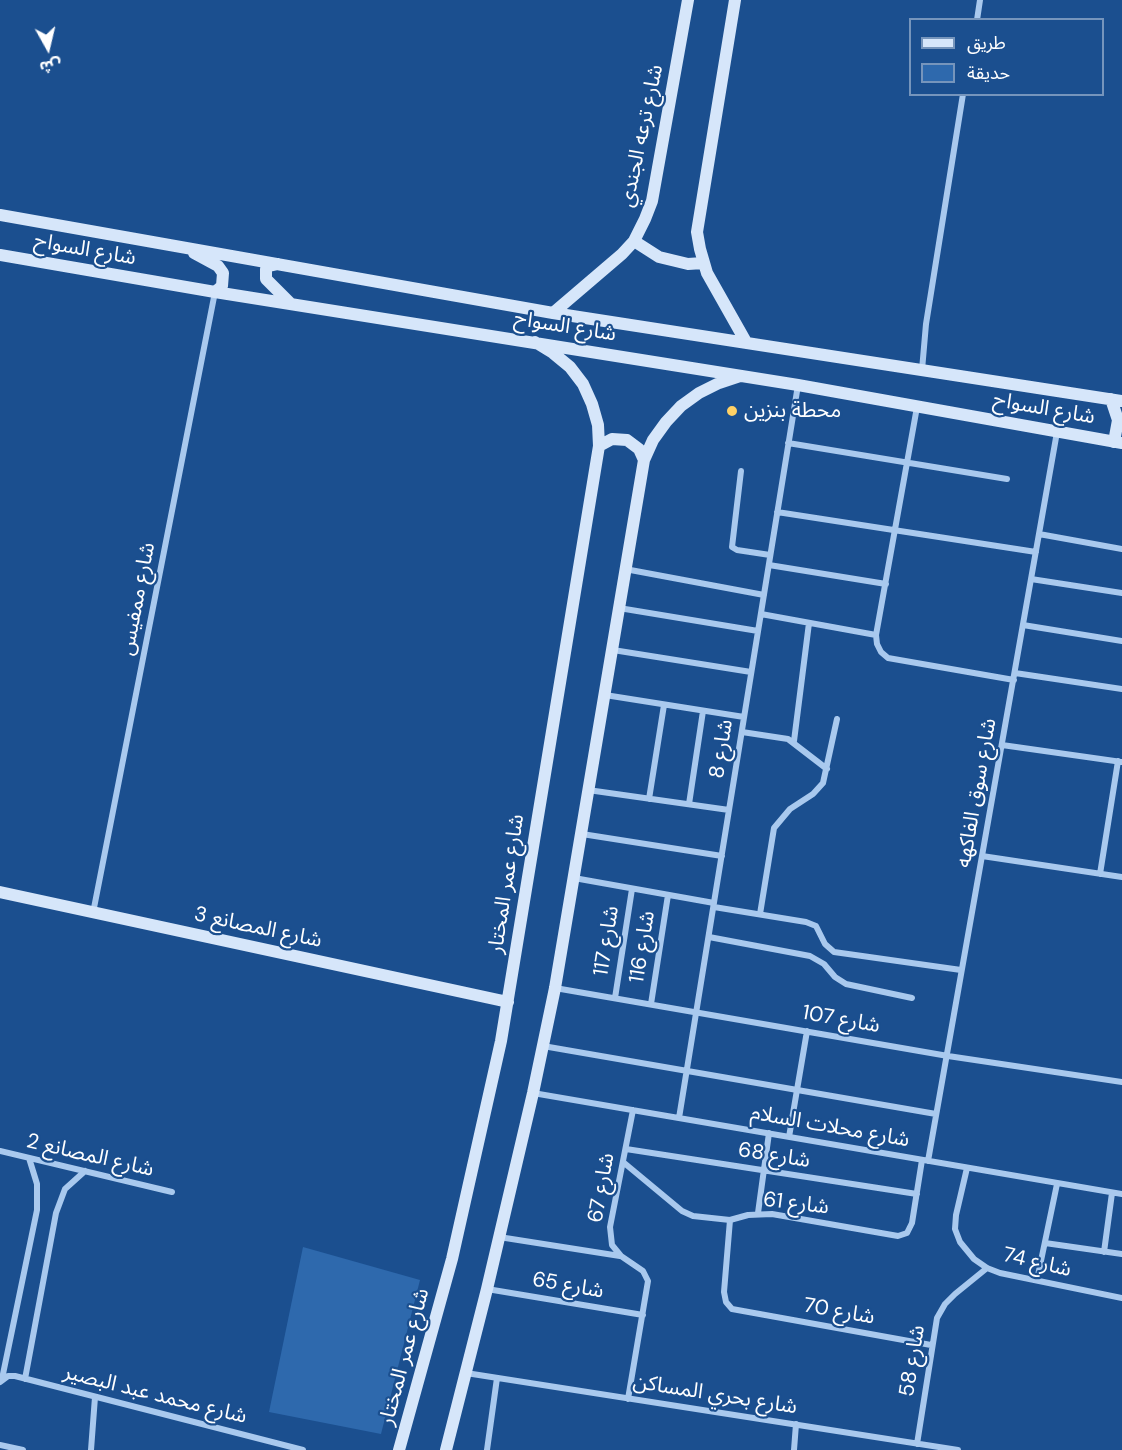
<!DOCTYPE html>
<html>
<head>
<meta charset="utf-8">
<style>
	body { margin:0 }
	#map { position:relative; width:1122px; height:1450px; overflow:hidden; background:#1b4f8f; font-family:"DM Sans","Noto Sans Arabic",sans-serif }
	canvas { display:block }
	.legend { position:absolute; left:909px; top:18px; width:195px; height:78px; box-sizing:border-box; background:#1b4f8f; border:2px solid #7695bc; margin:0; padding:8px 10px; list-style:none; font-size:18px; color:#fff }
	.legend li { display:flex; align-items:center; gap:12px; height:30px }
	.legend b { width:30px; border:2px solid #7695bc }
	.north { position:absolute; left:18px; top:18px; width:60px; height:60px; -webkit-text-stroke:4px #1b4f8f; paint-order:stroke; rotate:172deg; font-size:16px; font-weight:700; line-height:24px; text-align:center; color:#fff }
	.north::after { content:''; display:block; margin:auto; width:21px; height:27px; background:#fff; clip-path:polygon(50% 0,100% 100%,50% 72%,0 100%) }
</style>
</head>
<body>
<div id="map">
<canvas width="1122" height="1450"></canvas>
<ul class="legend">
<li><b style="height:8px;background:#d6e6fa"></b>طريق</li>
<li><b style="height:16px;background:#2e69ad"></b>حديقة</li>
</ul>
<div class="north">ش</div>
</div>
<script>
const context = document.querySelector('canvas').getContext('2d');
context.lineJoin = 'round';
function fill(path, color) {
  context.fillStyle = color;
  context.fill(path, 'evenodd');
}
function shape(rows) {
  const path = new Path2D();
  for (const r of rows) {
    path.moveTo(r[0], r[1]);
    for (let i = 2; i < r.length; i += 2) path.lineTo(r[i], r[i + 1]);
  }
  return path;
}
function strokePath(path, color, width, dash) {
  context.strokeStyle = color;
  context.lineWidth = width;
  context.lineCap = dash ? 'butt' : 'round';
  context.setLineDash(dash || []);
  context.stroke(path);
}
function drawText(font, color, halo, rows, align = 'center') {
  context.font = font + ' "DM Sans","Noto Sans Arabic",sans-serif';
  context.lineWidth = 4.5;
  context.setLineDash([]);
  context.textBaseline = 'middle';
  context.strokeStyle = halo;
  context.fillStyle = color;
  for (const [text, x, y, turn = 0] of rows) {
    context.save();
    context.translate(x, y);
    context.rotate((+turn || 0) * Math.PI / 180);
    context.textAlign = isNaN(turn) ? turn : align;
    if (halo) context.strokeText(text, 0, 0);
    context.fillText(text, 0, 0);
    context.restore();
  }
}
const green = shape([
	[303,1247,420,1280,381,1434,269,1412]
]);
const street = shape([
	[977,20,980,0],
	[922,370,926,324,963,94],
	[917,407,876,635,877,644,881,652,888,658,1014,680],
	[788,443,1007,479],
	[741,471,732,547,737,550,770,555],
	[777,512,1036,552],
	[1039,534,1122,549],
	[769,565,886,584],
	[625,569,764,595],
	[1031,579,1122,593],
	[619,608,758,631],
	[761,614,876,635],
	[1023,625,1122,641],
	[613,650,751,672],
	[1015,673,1122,689],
	[605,695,744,717],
	[742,732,788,739,827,769],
	[794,741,809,623],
	[1002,745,1122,762],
	[588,790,729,810],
	[649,799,664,705],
	[689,804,703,711],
	[582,834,722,856],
	[982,856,1122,877],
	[1100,874,1118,761],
	[574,878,714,903],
	[714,907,806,922,816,926,825,944,834,952,961,970],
	[93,913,215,292],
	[760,914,774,828,790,809,813,794,823,783,837,719],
	[709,937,810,956,824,964,835,977,846,984,912,998],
	[555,988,948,1056,1122,1082],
	[615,998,632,889],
	[651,1004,668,895],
	[543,1046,936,1114],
	[533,1093,1122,1194],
	[679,1118,798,385],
	[789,1137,807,1031],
	[626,1149,917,1194],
	[0,1151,172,1192],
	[928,1161,1057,432],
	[623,1162,682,1211,693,1216,730,1220,748,1215,772,1214,898,1236,907,1233,912,1223,922,1160],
	[967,1168,956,1215,955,1229,960,1242,974,1259,987,1268,1000,1273,1122,1298],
	[758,1213,769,1133],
	[730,1220,724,1292,726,1302,732,1309,931,1345],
	[499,1237,620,1256],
	[1045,1243,1122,1254],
	[1104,1252,1112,1193],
	[1037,1280,1057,1184],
	[487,1289,643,1315],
	[466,1373,958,1450],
	[2,1379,37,1210,37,1184,29,1158],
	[25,1379,56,1213,65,1189,85,1171],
	[0,1382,8,1376,15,1376,303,1450],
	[628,1399,648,1281,643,1271,621,1256,612,1245,610,1227,633,1110],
	[917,1444,937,1318,945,1304,955,1294,987,1268],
	[0,1445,23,1450],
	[91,1450,95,1397],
	[487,1450,497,1378],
	[794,1450,796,1424]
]);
const secondary = shape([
	[735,0,697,232,700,249,707,273,746,342],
	[0,215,553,313,1122,401],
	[634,241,659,257,688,264,703,263],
	[194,253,218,266,223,273,222,286,215,292],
	[0,255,215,292,798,385,1122,443],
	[278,264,269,266,266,269,266,279,291,304],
	[553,313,622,254,634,241,645,219,652,201,688,0],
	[1111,399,1118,420,1114,442],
	[599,446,612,439,627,440,639,449,644,460],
	[0,892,508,1002],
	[399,1450,452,1259,501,1041,599,446,598,425,592,404,583,384,570,367,553,353,535,342],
	[446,1450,487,1289,533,1093,555,988,644,460,653,440,666,422,681,406,699,393,719,383,740,376]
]);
const markers = [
	[732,411,6,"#ffd166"]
];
const streetNames = [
	["شارع ترعه الجندي",642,136,-78],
	["شارع السواح",85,250,10],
	["شارع السواح",565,327,9],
	["شارع السواح",1044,409,10],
	["شارع ممفيس",138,599,-79],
	["شارع 8",722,749,-81],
	["شارع سوق الفاكهه",977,793,-80],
	["شارع عمر المختار",507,884,-81],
	["شارع المصانع 3",258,928,12],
	["شارع 117",607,941,-81],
	["شارع 116",643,947,-81],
	["شارع 107",841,1020,10],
	["شارع محلات السلام",830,1127,10],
	["شارع المصانع 2",90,1156,13],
	["شارع 68",774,1156,9],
	["شارع 67",602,1188,-80],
	["شارع 61",796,1204,7],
	["شارع 74",1037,1263,13],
	["شارع 65",568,1286,10],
	["شارع 70",839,1312,10],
	["شارع عمر المختار",405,1357,-75],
	["شارع 58",913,1361,-81],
	["شارع محمد عبد البصير",155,1395,14],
	["شارع بحري المساكن",715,1395,9]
];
const poiNames = [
	["محطة بنزين",744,411]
];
fill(green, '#2e69ad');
strokePath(street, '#a9c9ee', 6);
strokePath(secondary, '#d6e6fa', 12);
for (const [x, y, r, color] of markers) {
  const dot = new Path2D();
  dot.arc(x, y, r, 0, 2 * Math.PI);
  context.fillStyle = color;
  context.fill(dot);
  strokePath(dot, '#1b4f8f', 2);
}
drawText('21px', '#fff', '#1b4f8f', streetNames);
drawText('21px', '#fff', '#1b4f8f', poiNames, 'left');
</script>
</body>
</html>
